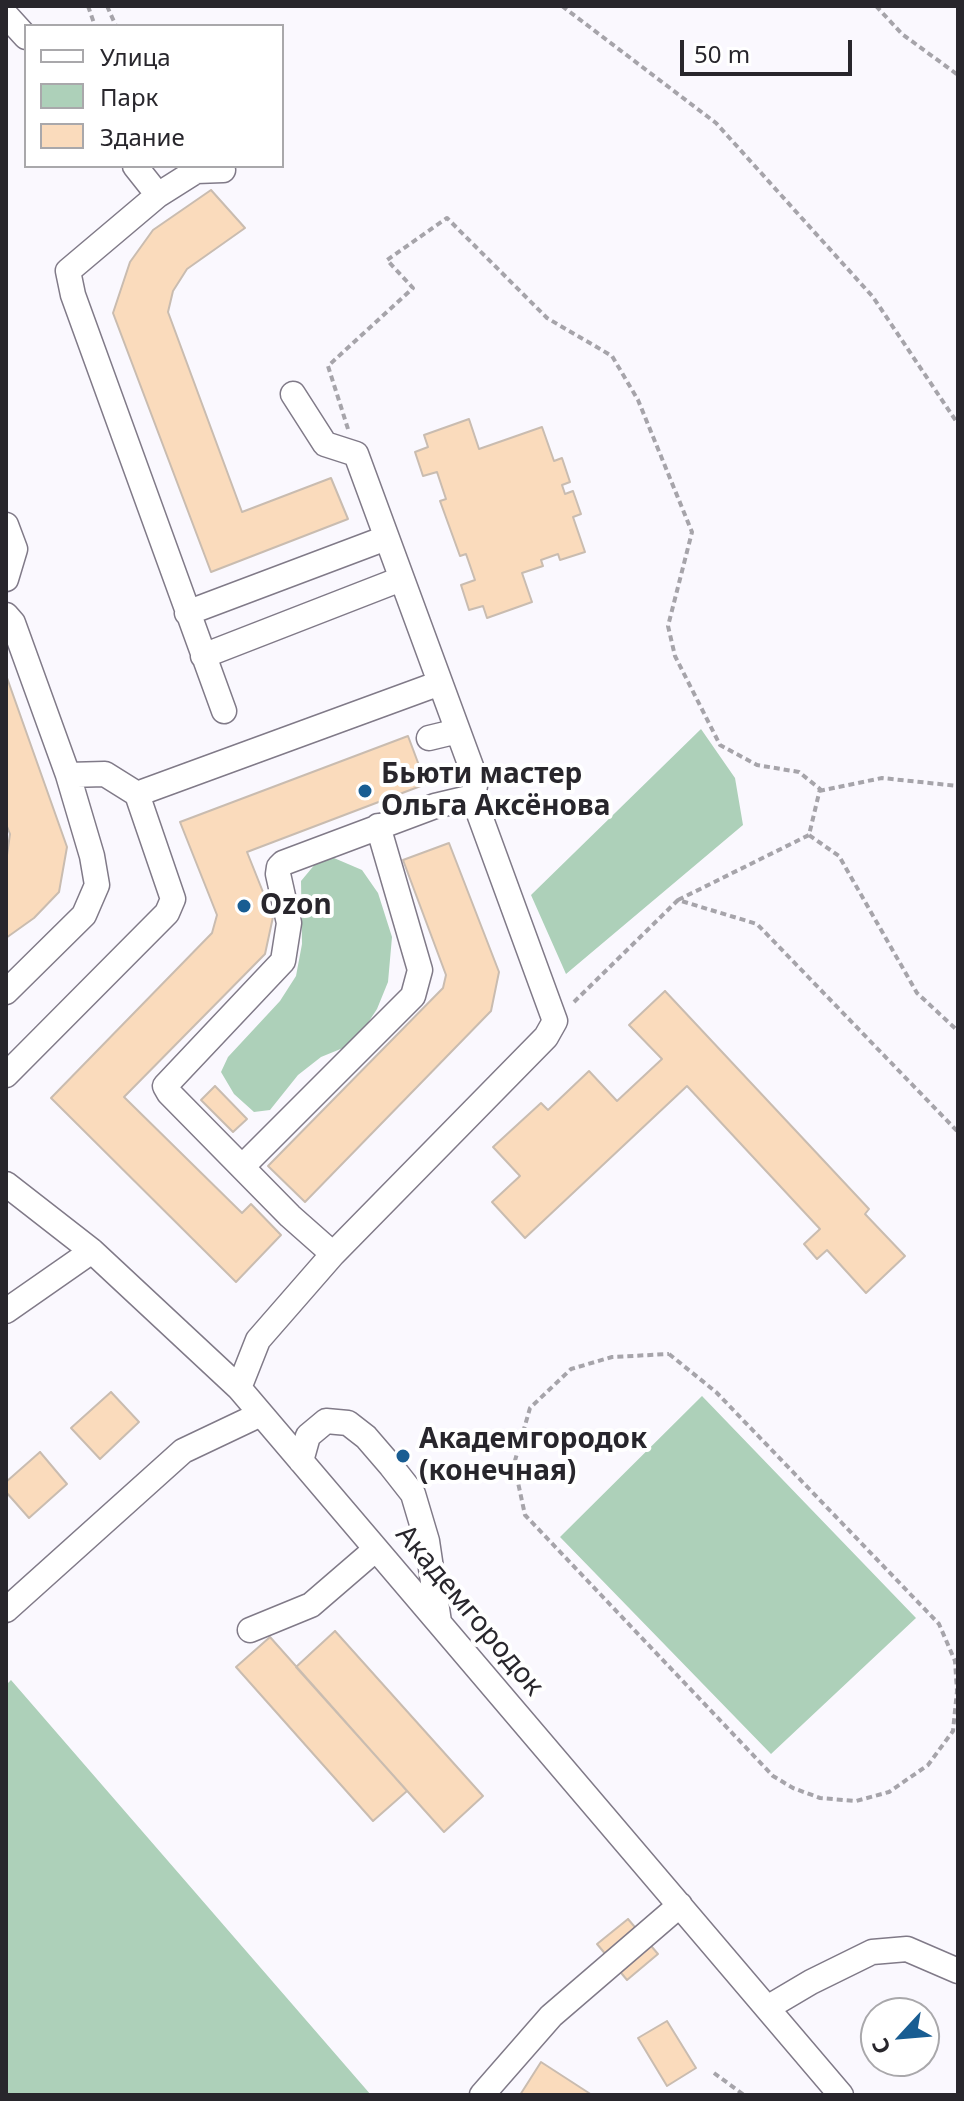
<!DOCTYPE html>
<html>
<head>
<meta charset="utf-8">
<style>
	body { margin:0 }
	#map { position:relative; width:964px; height:2101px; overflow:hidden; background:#faf8fe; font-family:"Noto Sans",sans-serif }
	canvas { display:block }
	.frame { position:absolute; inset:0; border:8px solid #28262c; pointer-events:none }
	.legend { position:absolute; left:24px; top:24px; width:260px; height:144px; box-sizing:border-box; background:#fff; border:2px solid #a9a8ab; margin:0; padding:10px 14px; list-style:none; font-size:24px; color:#28262c }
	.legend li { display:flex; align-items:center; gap:16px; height:40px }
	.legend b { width:40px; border:2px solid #a9a8ab }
	.north { position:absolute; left:860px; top:1997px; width:80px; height:80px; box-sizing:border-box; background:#fff; border:2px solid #a9a8ab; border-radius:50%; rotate:244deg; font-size:22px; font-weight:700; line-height:32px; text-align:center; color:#28262c }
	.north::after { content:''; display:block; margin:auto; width:28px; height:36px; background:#195d92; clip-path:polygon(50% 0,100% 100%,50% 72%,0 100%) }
	.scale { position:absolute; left:680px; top:40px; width:172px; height:36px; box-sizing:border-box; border:4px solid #28262c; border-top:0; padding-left:10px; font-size:24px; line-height:28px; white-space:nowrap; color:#28262c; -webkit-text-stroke:6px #fff; paint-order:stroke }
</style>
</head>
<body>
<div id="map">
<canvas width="964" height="2101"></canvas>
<div class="frame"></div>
<ul class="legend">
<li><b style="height:10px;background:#fff"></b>Улица</li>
<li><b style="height:22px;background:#add0b9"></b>Парк</li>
<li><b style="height:22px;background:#fadbbc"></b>Здание</li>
</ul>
<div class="north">С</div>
<div class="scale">50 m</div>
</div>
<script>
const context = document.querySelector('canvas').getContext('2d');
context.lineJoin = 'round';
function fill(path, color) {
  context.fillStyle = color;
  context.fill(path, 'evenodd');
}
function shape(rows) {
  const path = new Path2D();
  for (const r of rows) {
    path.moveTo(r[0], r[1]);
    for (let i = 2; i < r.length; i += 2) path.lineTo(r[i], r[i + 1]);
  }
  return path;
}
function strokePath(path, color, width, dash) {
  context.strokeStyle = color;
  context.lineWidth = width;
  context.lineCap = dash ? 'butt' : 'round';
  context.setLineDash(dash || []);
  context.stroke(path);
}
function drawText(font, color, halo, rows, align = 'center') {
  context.font = font + ' "Noto Sans",sans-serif';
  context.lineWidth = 8;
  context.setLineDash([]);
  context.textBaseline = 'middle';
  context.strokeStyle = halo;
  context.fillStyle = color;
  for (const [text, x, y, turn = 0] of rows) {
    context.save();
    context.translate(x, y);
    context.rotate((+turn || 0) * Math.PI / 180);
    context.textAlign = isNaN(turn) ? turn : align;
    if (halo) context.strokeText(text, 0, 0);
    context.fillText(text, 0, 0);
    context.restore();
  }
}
const green = shape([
	[701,729,735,778,743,825,566,974,531,895],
	[334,858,362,870,378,893,392,937,388,982,377,1009,362,1032,343,1048,321,1057,298,1075,270,1110,254,1112,234,1094,221,1072,228,1057,280,1001,296,976,302,944,301,881,316,863],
	[702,1396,916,1618,771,1754,560,1537],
	[11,1680,371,2095,6,2095,6,1685]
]);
const building = shape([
	[211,190,245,228,187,269,173,291,168,312,242,512,331,478,348,519,211,572,113,313,130,262,153,230,211,190],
	[469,419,479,449,542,427,554,461,562,458,570,482,562,485,565,494,573,491,581,514,573,517,585,552,560,560,558,554,541,560,543,566,522,573,532,602,487,618,483,606,469,610,461,585,475,580,466,554,460,556,440,501,446,499,437,472,423,476,415,452,428,447,424,435,469,419],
	[6,675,67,847,59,892,34,918,6,938,6,862,10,834,6,824,6,675],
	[408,736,426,784,247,852,273,917,265,954,124,1097,242,1213,251,1204,281,1235,236,1282,51,1098,212,933,217,915,180,822,408,736],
	[449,843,499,972,491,1011,305,1202,268,1166,443,988,446,975,403,860,449,843],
	[665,991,869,1209,865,1214,905,1256,866,1293,827,1250,817,1259,804,1244,820,1229,687,1086,525,1238,492,1202,520,1176,493,1147,541,1103,548,1110,589,1071,617,1101,662,1059,629,1025,665,991],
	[215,1086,247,1119,233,1132,201,1100,215,1086],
	[111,1392,139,1422,100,1459,71,1428,111,1392],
	[40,1452,67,1484,29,1518,6,1492,6,1482,40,1452],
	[335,1631,483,1796,444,1832,296,1667,335,1631],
	[270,1637,407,1791,373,1821,236,1667,270,1637],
	[628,1919,658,1954,627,1980,597,1944,628,1919],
	[667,2021,696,2068,667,2086,638,2038,667,2021],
	[541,2062,592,2095,520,2095,541,2062]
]);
const path = shape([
	[88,6,95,26],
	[107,6,116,26],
	[562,6,716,123,873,297,958,424],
	[876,6,902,34,958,75],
	[348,429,328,366,413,288,387,260,447,218,547,318,612,356,638,400,692,532,668,626,675,656,720,745,757,765,799,772,820,789,809,835,839,856,917,993,958,1031],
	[819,791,882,778,958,786],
	[678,900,809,835],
	[574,1002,678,900,757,924,958,1132],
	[669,1354,716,1392,939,1624,955,1661,957,1691,953,1731,928,1765,889,1792,856,1801,820,1798,793,1788,773,1776,525,1515,514,1464,530,1408,571,1369,612,1357,669,1354],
	[714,2073,744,2095]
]);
const minor = shape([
	[6,15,26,37],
	[135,166,158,195,68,271,73,295,224,711],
	[158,195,196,171,223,170],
	[6,525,15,549,6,579],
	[187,613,386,538],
	[6,615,13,623,68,775],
	[203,656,401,579],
	[429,738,458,731],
	[6,992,84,915,97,885,92,856,68,775,105,774,137,794,440,683],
	[6,1075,167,913,173,899,137,794],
	[242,1167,413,996,420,970,378,826],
	[6,1184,92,1251,239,1388,841,2095],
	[333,1254,290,1216,169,1093,165,1086,283,961,289,923,278,874,279,867,283,863,435,806,473,797],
	[6,1311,92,1251],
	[239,1388,258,1340,333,1254,546,1037,555,1021,473,797,476,780,356,454,325,444,293,394],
	[301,1461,308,1436,326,1421,348,1423,366,1437,391,1466,413,1494,427,1541,439,1622],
	[6,1610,183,1451,261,1414],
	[250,1630,311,1605,376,1549],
	[767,2008,811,1982,872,1952,907,1949,958,1971],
	[482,2095,551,2016,680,1905]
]);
const markers = [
	[365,791,8,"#195d92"],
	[244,906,8,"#195d92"],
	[403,1456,8,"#195d92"]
];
const poiNames = [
	["Бьюти мастер",381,775],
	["Oльга Аксёнова",381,807],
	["Ozon",260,906],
	["Академгородок",419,1440],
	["(конечная)",419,1472]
];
const streetNames = [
	["Академгородок",469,1611,50]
];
fill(green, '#add0b9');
fill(building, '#fadbbc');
strokePath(building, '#c9bcb0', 2);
strokePath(minor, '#807a88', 27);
strokePath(path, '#a6a4aa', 4, [6, 4]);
strokePath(minor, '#fff', 24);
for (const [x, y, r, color] of markers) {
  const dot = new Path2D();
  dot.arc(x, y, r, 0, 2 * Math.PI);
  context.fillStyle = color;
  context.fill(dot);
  strokePath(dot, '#fff', 3);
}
drawText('bold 28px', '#28262c', '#fff', poiNames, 'left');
drawText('28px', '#28262c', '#fff', streetNames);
</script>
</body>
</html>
